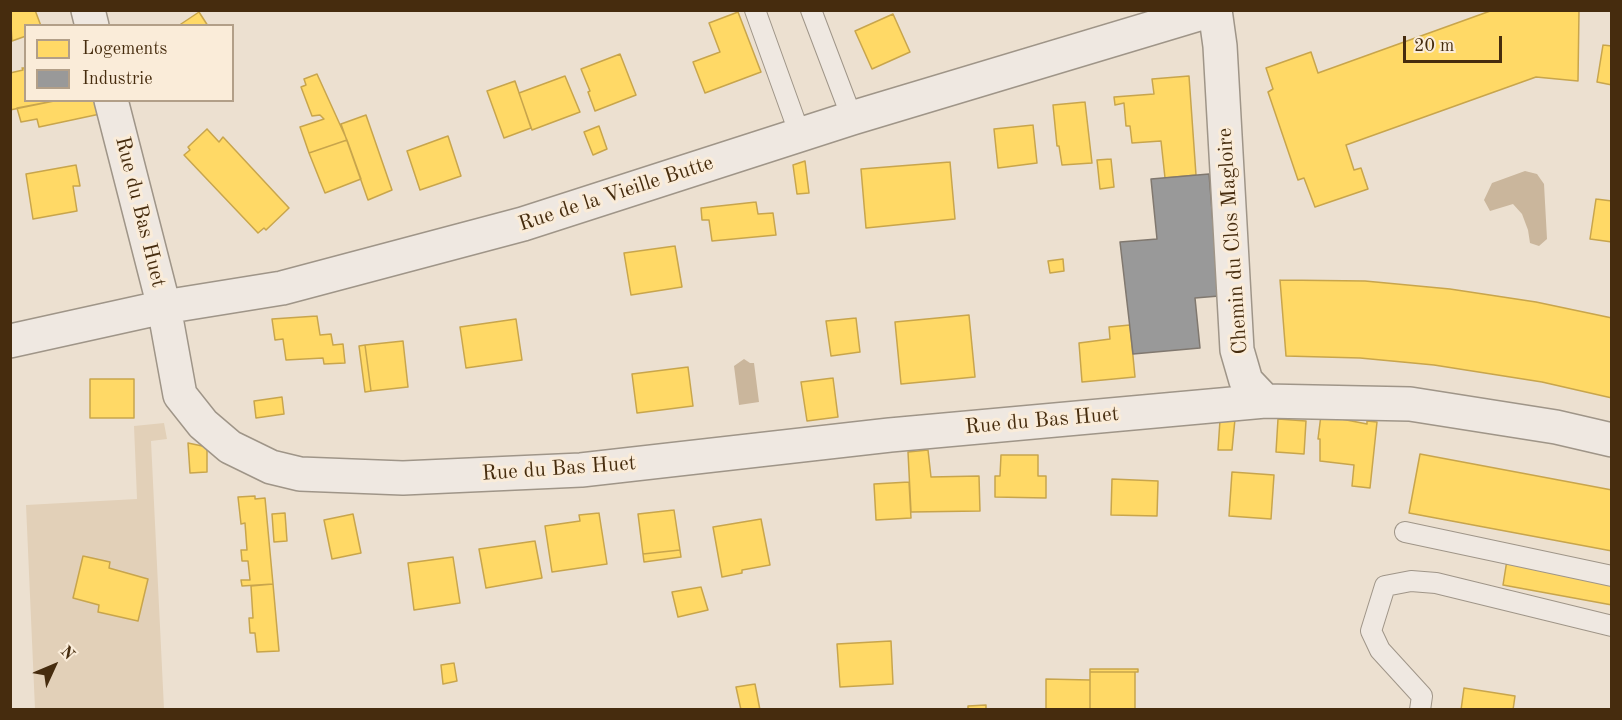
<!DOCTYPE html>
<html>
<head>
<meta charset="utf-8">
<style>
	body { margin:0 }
	#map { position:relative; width:1622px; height:720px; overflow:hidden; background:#ece0d0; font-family:"Old Standard TT",serif }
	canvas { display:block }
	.frame { position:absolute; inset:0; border:12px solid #462c0e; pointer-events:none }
	.legend { position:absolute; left:24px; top:24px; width:210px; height:78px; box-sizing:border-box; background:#faecd9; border:2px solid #b29f88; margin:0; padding:8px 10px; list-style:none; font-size:18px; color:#462c0e }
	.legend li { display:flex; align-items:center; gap:12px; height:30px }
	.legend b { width:30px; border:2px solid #b29f88 }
	.north { position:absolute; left:24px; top:636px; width:60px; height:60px; -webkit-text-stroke:4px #faecd9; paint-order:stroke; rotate:46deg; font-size:16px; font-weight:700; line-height:24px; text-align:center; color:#462c0e }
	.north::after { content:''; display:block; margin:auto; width:21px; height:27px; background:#462c0e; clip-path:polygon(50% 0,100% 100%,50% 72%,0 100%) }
	.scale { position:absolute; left:1403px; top:36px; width:99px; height:27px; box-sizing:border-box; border:3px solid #462c0e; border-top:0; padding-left:8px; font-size:18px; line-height:21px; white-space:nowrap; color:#462c0e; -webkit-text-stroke:4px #faecd9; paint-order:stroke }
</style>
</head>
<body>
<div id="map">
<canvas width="1622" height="720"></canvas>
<div class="frame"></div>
<ul class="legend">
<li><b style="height:16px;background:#ffd966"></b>Logements</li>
<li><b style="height:16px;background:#999"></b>Industrie</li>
</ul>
<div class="north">N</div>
<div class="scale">20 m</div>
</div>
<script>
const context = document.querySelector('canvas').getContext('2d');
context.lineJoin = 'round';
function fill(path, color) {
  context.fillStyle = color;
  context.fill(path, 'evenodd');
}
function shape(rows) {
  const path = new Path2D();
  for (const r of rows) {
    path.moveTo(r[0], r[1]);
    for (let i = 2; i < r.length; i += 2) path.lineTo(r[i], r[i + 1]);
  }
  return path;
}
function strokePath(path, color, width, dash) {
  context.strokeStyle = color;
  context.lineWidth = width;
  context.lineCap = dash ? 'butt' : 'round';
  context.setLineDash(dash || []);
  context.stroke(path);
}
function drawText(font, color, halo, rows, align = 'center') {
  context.font = font + ' "Old Standard TT",serif';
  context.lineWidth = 6;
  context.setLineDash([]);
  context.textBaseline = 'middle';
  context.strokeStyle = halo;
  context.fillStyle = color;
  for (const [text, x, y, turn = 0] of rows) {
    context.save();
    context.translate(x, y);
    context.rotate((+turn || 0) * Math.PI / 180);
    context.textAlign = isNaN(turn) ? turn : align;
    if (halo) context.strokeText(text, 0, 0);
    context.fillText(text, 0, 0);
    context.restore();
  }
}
const green = shape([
	[164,423,167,439,151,441,164,709,35,709,26,505,137,499,134,426]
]);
const water = shape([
	[1525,171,1537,174,1544,184,1547,239,1539,246,1530,243,1528,230,1522,214,1513,204,1490,211,1484,200,1492,183],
	[744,359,750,363,754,363,759,402,739,405,734,366]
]);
const homes = shape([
	[10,10,35,10,41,26,26,26,26,36,12,41,10,10],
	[1493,10,1579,10,1578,81,1536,77,1346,145,1354,170,1361,168,1368,189,1315,207,1304,178,1298,180,1268,92,1273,89,1266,68,1311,52,1318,73,1493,10],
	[199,12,208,26,178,26,199,12],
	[738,12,761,72,705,93,693,62,720,52,709,23,738,12],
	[893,14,910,52,872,69,855,31,893,14],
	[1603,45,1612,46,1612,85,1597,82,1603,45],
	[620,54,636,95,595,111,588,92,590,91,581,69,620,54],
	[22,68,26,68,26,100,59,100,10,110,10,73,23,70,22,68],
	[317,74,347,140,309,153,300,127,324,119,320,115,312,116,301,87,306,85,304,79,317,74],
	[565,76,580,112,532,130,519,93,565,76],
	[1189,76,1196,175,1165,178,1161,141,1132,143,1130,126,1126,126,1124,103,1115,105,1114,97,1154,94,1152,79,1189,76],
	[515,81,531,128,504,138,487,91,515,81],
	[59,100,97,100,100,114,39,127,37,119,21,122,17,108,59,100],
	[1085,102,1092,163,1062,165,1059,146,1057,146,1053,105,1085,102],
	[366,115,392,190,368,200,341,124,366,115],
	[1033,125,1037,163,998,168,994,129,1033,125],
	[599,126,607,149,593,155,584,132,599,126],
	[207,129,219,142,223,137,289,208,266,230,264,228,258,233,184,155,190,150,188,147,207,129],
	[448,136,461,176,420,190,407,151,448,136],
	[347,140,361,179,325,193,309,153,347,140],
	[1111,159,1114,187,1100,189,1097,160,1111,159],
	[805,161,809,193,797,194,793,165,805,161],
	[950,162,955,219,866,228,861,169,950,162],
	[76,165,80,186,73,186,77,211,33,219,26,174,76,165],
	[1596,199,1612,201,1612,242,1590,239,1596,199],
	[756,202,758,214,773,213,776,235,712,241,709,220,702,220,701,208,756,202],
	[675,246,682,287,631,295,624,253,675,246],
	[1063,259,1064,271,1050,273,1048,261,1063,259],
	[1280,280,1365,281,1450,289,1536,302,1612,318,1612,398,1542,382,1434,365,1360,358,1286,356,1280,280],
	[969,315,975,377,901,384,895,322,969,315],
	[317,316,320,335,331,334,333,345,343,344,345,363,324,364,323,358,286,360,283,339,275,340,272,319,317,316],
	[856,318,860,352,831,356,826,321,856,318],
	[516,319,522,360,466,368,460,327,516,319],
	[1130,325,1135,377,1082,382,1079,343,1110,339,1109,327,1130,325],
	[403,341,408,387,371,391,365,345,403,341],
	[365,345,371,391,365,392,359,346,365,345],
	[688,367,693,406,637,413,632,374,688,367],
	[833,378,838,417,807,421,801,382,833,378],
	[90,379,134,379,134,418,90,418,90,379],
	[282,397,284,414,256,418,254,401,282,397],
	[1321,415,1367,424,1367,421,1377,422,1370,488,1352,486,1354,465,1320,461,1320,439,1318,439,1321,415],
	[1235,419,1232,450,1218,450,1220,420,1235,419],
	[1278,419,1306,421,1304,454,1276,452,1278,419],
	[188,443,207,447,207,472,190,473,188,443],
	[928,450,931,477,979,476,980,511,911,512,908,452,928,450],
	[1420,454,1612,490,1612,551,1409,513,1420,454],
	[1001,455,1038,455,1038,476,1046,476,1046,498,995,497,995,476,1000,476,1001,455],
	[1232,472,1274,475,1271,519,1229,516,1232,472],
	[1112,479,1158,481,1157,516,1111,515,1112,479],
	[909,482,911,518,876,520,874,484,909,482],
	[255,496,255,499,265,498,273,584,242,586,241,580,250,580,248,561,242,561,241,550,247,550,245,523,241,524,238,497,255,496],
	[674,510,680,550,643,554,638,514,674,510],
	[285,513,287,541,274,542,272,514,285,513],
	[599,513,607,564,552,572,545,526,580,521,579,515,599,513],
	[353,514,361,553,332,559,324,520,353,514],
	[761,519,770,565,742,570,742,573,722,577,713,527,761,519],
	[535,541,542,578,486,588,479,549,535,541],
	[680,550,681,557,644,562,643,554,680,550],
	[83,556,110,562,109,568,148,579,138,621,98,612,99,605,73,598,83,556],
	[453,557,460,603,414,610,408,563,453,557],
	[1507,560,1612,579,1612,605,1503,585,1507,560],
	[273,584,279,651,257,652,255,633,250,633,249,618,253,618,251,586,273,584],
	[701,587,708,610,678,617,672,592,701,587],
	[891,641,893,684,840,687,837,644,891,641],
	[454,663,457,681,443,684,441,665,454,663],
	[1090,669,1138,669,1138,672,1090,672,1090,669],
	[1090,672,1135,672,1135,710,1090,710,1090,672],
	[1046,679,1090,680,1090,710,1046,710,1046,679],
	[755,684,760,710,741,710,736,687,755,684],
	[1464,688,1515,696,1513,710,1461,710,1464,688],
	[986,705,986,710,968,710,968,706,986,705]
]);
const industry = shape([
	[1209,174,1219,296,1195,298,1200,348,1133,354,1120,242,1157,239,1151,179,1209,174]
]);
const service = shape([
	[755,10,800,135],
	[811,10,852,118],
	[1405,532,1612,576],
	[1420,710,1422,696,1380,650,1371,631,1385,586,1411,581,1436,583,1612,626]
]);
const minor = shape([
	[88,10,92,26],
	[1215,10,1220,46,1237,350,1246,381,1265,401,1410,404,1556,427,1612,440],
	[111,100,164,307,180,395,203,424,230,447,271,467,300,474,403,478,581,470,890,435,1265,401],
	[10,341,164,307,282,288,523,224,852,118,1212,10]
]);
const streetNames = [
	["Rue de la Vieille Butte",616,194,-18],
	["Rue du Bas Huet",140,212,76],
	["Chemin du Clos Magloire",1233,241,-94],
	["Rue du Bas Huet",1042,421,-5],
	["Rue du Bas Huet",559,469,-4]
];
fill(green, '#e2d0b8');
fill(water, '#cab69c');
fill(homes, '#ffd966');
strokePath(homes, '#c8a54c', 1.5);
fill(industry, '#999');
strokePath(industry, '#80786f', 1.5);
strokePath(service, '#9f9588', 22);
strokePath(minor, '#9f9588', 36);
strokePath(service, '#efe8e1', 20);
strokePath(minor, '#efe8e1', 33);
drawText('21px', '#462c0e', '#faecd9', streetNames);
</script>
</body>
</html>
